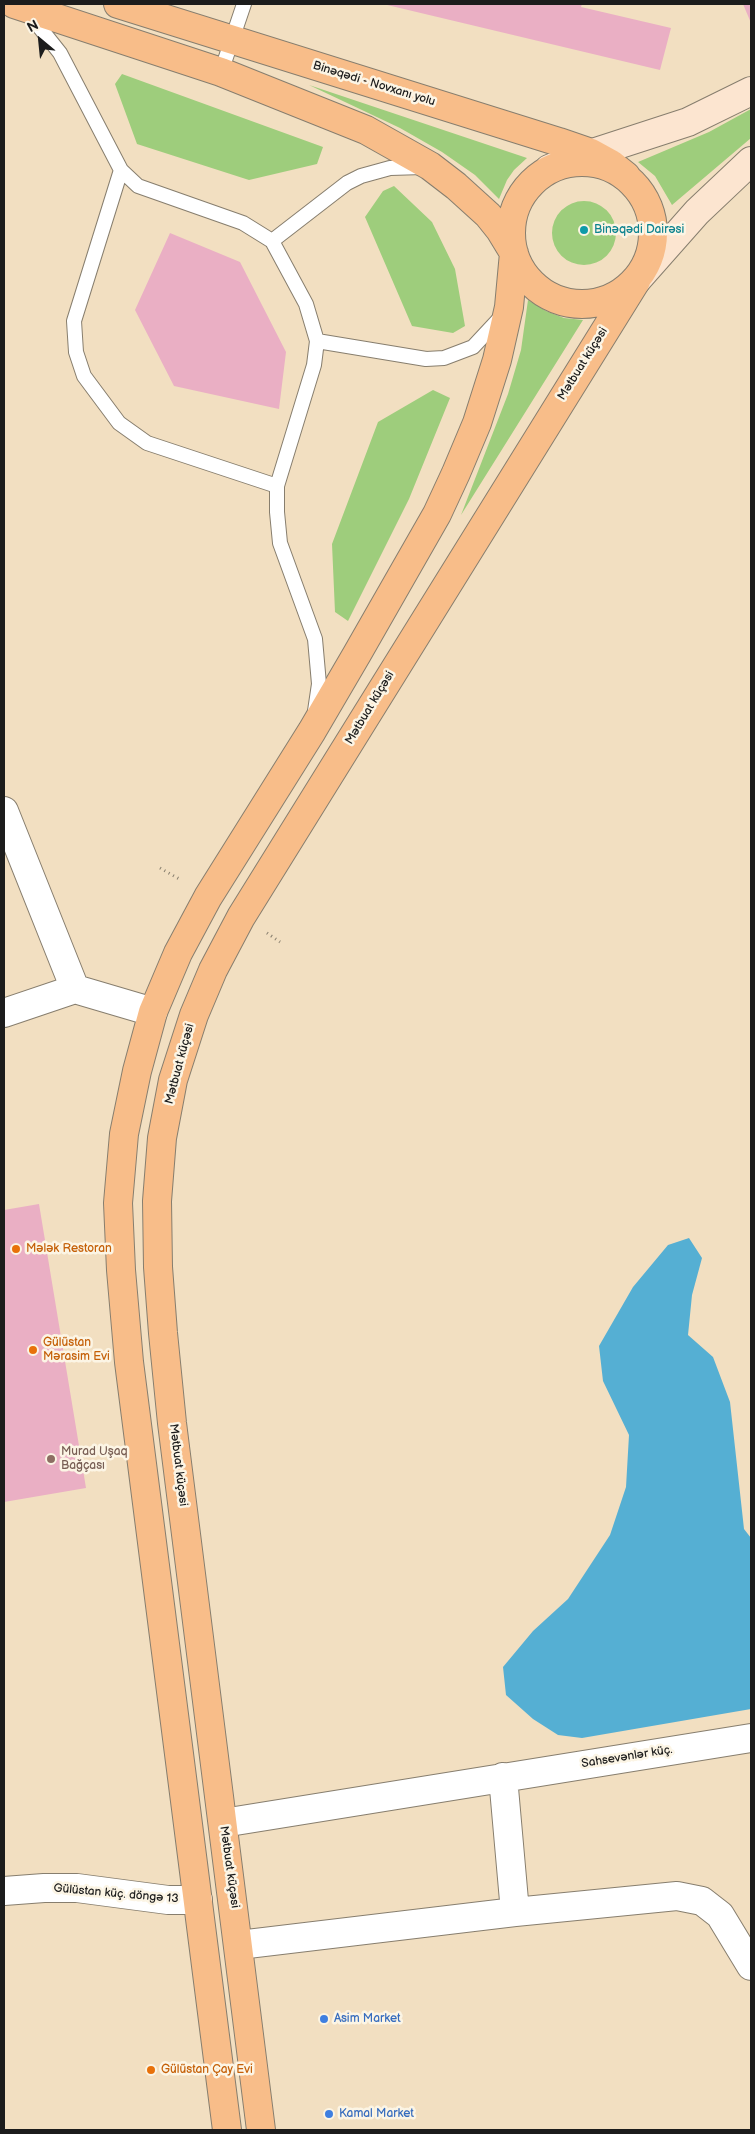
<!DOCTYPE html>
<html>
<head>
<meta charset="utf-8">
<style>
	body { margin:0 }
	#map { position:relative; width:755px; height:2134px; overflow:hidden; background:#f2dfc1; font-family:"Balsamiq Sans",sans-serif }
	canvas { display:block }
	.frame { position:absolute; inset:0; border:5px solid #1c1c1c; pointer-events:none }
	.north { position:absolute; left:15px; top:15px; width:50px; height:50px; -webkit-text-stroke:4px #fcf5e5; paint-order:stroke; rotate:332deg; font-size:14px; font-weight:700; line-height:20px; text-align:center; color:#1c1c1c }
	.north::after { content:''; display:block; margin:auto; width:18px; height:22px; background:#1c1c1c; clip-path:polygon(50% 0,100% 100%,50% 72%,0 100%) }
</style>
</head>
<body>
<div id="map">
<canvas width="755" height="2134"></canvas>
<div class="frame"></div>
<div class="north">N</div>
</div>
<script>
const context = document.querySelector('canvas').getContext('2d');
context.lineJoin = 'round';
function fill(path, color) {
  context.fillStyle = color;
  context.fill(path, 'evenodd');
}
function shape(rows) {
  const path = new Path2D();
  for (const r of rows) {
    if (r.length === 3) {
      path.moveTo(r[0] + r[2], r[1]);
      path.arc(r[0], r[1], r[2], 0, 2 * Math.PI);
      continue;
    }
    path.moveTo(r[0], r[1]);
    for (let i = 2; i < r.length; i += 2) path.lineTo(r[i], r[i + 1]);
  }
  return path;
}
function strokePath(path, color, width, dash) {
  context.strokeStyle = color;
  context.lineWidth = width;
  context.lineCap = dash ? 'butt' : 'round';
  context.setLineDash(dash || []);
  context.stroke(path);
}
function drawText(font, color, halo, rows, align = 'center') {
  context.font = font + ' "Balsamiq Sans",sans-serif';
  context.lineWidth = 5;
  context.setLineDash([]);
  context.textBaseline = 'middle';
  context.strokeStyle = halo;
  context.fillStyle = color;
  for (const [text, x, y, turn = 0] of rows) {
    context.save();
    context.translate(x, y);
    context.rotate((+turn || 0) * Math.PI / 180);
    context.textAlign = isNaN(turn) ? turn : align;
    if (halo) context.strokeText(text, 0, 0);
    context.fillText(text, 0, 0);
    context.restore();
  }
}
const green = shape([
	[122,74,323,147,317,164,249,180,137,144,115,84],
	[309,85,527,158,514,170,507,180,499,199,475,175,442,152,400,128],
	[751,109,751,138,672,205,655,176,638,162,709,132],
	[394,186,432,222,455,269,465,326,453,333,412,326,365,217,383,191],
	[584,233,32],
	[528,300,546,311,564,318,583,320,461,515,508,394,521,350],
	[433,390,450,398,409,499,348,621,335,612,332,544,378,422]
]);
const water = shape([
	[689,1238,702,1258,692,1295,688,1335,713,1357,730,1402,744,1529,751,1538,751,1709,582,1738,558,1735,533,1719,506,1695,503,1667,533,1631,568,1599,610,1535,626,1487,629,1435,603,1381,599,1346,633,1287,668,1245]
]);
const building = shape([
	[383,4,582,4,581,7,671,28,660,70],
	[743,4,751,4,751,23],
	[170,233,240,262,286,352,279,409,174,386,135,310],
	[39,1204,86,1488,4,1502,4,1210]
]);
const path = shape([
	[160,868,181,880],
	[267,933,280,942]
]);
const service = shape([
	[29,14,60,53,121,170,138,186,243,223,272,241,306,304,317,341,314,365,277,486,277,512,280,543,315,639,319,684,315,711],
	[221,72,244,4],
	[121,170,74,321,76,352,84,376,119,423,147,443,277,486],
	[272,241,347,183,361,176,390,168,423,167],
	[317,341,426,359,444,358,473,347,501,317]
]);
const minor = shape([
	[4,811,75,989],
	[4,1013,75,989,153,1012],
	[503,1777,515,1912],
	[223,1823,751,1738],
	[4,1891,44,1888,77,1888,168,1900,198,1900],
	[239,1945,515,1912,677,1896,702,1901,720,1915,751,1966]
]);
const secondary = shape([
	[549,169,568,161,688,122,751,91],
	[636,281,697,212,751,161]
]);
const primary = shape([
	[14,4,221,72,366,130,430,166,456,186,488,215,500,230,514,253,509,307,497,360,477,423,456,473,437,514,357,654,312,731,208,897,178,953,153,1012,137,1071,124,1134,118,1203,121,1270,129,1362,227,2130],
	[118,4,559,142,591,153,611,164,626,176],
	[582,233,71],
	[261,2130,172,1423,163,1333,158,1267,157,1201,162,1138,173,1080,194,1015,213,970,241,917,636,281]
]);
const markers = [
	[584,230,5,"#0f9aa8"],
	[16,1249,5,"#e8710a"],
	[33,1350,5,"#e8710a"],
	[51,1459,5,"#8d6e63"],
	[324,2019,5,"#3f7fe0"],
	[151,2070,5,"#e8710a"],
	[329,2114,5,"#3f7fe0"]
];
const streetNames = [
	["Binəqədi - Novxanı yolu",374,84,17],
	["Mətbuat küçəsi",583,364,-58],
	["Mətbuat küçəsi",370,708,-59],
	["Mətbuat küçəsi",180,1064,-75],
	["Mətbuat küçəsi",178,1465,83],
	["Sahsevənlər küç.",627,1757,-9],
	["Mətbuat küçəsi",229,1867,82],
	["Gülüstan küç. döngə 13",116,1894,5]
];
const cultureNames = [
	["Binəqədi Dairəsi",594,230]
];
const foodNames = [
	["Mələk Restoran",26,1249],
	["Gülüstan",43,1343],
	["Mərasim Evi",43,1357],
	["Gülüstan Çay Evi",161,2070]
];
const educationNames = [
	["Murad Uşaq",61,1452],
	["Bağçası",61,1466]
];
const shopNames = [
	["Asim Market",334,2019],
	["Kamal Market",339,2114]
];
fill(green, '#9ecd7c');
fill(water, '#55afd3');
fill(building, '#eaafc4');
strokePath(service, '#877e6e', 16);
strokePath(minor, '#877e6e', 30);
strokePath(secondary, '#877e6e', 30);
strokePath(primary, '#877e6e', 30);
strokePath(path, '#877e6e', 3, [1, 4]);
strokePath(service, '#fff', 14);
strokePath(minor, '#fff', 28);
strokePath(secondary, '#fce5d0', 28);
strokePath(primary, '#f8bd89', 28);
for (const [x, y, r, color] of markers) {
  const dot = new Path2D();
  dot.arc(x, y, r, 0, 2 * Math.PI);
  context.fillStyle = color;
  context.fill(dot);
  strokePath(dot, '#fcf5e5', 2);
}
drawText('12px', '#1c1c1c', '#fcf5e5', streetNames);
drawText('12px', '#0d838f', '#fcf5e5', cultureNames, 'left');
drawText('12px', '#c56008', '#fcf5e5', foodNames, 'left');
drawText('12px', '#785e54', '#fcf5e5', educationNames, 'left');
drawText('12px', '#366cbe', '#fcf5e5', shopNames, 'left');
</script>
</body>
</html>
